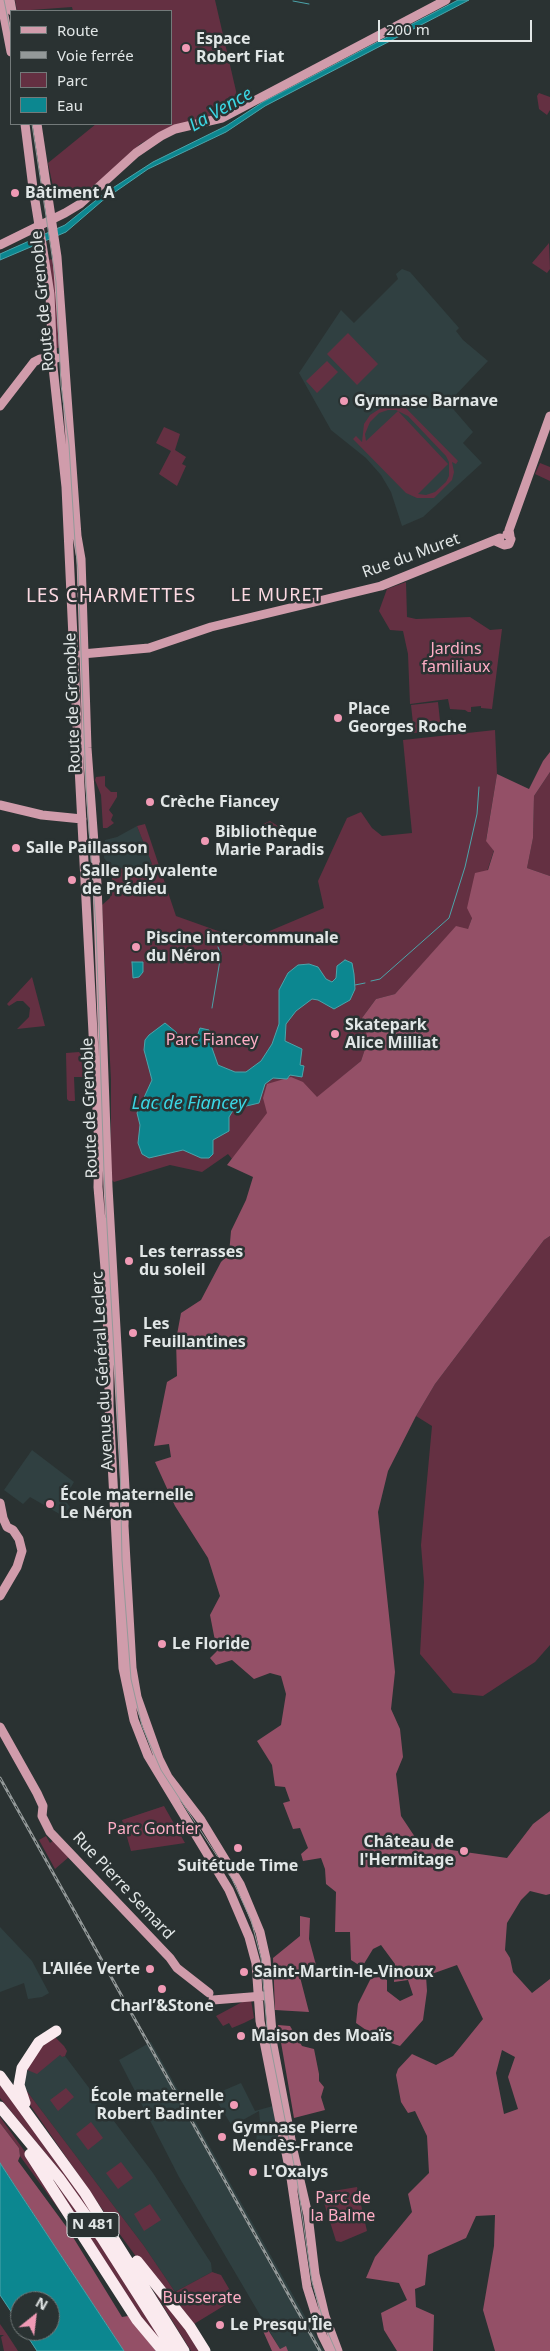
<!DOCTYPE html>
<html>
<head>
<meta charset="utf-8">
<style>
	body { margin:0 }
	#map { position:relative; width:550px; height:2351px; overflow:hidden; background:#2a3232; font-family:"Noto Sans",sans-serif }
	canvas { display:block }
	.legend { position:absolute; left:10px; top:10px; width:162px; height:115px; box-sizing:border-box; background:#2a3232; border:1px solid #737a7a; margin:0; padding:6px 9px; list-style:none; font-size:15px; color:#e1e6e6 }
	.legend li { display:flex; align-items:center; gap:10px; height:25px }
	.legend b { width:25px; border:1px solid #737a7a }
	.north { position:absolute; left:10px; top:2291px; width:50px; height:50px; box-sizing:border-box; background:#2a3232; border:1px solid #737a7a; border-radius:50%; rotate:29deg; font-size:14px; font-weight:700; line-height:20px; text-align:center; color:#e1e6e6 }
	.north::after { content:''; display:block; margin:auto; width:18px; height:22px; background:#f09ab5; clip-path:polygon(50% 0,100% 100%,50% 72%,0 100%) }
	.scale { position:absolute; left:378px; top:20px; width:154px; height:22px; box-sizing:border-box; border:2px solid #e1e6e6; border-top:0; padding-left:6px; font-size:15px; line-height:18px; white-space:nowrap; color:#e1e6e6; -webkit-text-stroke:4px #2a3232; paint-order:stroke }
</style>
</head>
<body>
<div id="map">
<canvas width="550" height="2351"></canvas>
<ul class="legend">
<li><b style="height:6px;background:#d09cab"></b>Route</li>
<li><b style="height:6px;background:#939999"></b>Voie ferrée</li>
<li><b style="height:14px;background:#643042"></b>Parc</li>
<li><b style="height:14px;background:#0c8790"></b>Eau</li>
</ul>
<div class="north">N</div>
<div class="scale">200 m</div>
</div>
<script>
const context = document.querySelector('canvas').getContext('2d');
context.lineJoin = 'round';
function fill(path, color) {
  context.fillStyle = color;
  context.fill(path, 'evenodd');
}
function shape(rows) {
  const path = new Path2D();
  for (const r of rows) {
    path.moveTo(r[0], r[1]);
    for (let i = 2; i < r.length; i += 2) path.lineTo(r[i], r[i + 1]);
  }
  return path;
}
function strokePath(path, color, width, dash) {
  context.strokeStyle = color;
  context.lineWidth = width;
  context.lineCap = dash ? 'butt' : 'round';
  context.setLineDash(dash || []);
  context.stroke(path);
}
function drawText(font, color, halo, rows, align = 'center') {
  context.font = font + ' "Noto Sans",sans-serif';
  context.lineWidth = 5;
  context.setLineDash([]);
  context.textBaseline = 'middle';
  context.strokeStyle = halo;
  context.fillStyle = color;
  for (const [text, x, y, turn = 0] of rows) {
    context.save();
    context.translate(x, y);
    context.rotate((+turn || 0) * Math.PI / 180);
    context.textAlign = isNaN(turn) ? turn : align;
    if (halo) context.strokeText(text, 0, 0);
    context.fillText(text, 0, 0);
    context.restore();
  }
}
const built = shape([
	[402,269,410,272,459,328,456,331,463,340,488,361,448,403,473,432,463,443,482,463,423,517,402,526,391,492,381,475,366,458,331,430,299,373,341,310,354,323,398,279,396,274],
	[137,826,152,864,127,870,111,866,104,858,105,840,117,837],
	[32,1450,74,1482,64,1499,70,1507,63,1516,30,1497,23,1504,4,1490],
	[0,1927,32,1961,49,1993,42,1997,28,1999,24,1983,0,1992],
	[151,2042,303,2313,324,2351,288,2351,285,2347,280,2349,179,2177,119,2060],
	[60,2055,62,2057,65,2056,153,2173,211,2263,212,2272,175,2292,144,2246,26,2090,23,2079,25,2069],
	[241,2083,255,2111,273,2106,283,2150,256,2153,257,2123,260,2122,259,2111,232,2126,213,2095]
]);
const green = shape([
	[15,0,215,0,239,104,227,112,206,120,164,131,140,144,104,179,82,195,54,191,48,163,96,124,171,124,171,11,73,11,72,7,17,11],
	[539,93,550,97,550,110,547,115,539,109,537,96],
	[549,243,550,269,547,273,532,263],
	[54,259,61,348,56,348,46,260],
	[348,333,378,364,357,385,327,354],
	[327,361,338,372,317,393,306,381],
	[396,398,458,461,456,464,452,462,454,472,452,480,434,498,417,498,406,493,353,439,356,436,362,442,364,424,370,415,381,408,398,407,394,401],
	[388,410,396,410,408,416,446,456,449,462,449,476,446,482,435,492,426,495,418,494,448,464,398,411,366,441,365,434,370,422,379,413],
	[164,427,180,434,175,450,186,457,182,464,186,466,177,486,159,474,171,451,156,443],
	[540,463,550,467,550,481,535,474],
	[406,582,407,617,416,619,470,617,490,630,502,629,492,709,481,708,481,706,471,707,471,712,468,712,465,710,450,709,448,699,410,704,408,654,403,631,390,630,379,611,387,589],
	[438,702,441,730,414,733,411,705],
	[495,730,497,774,486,840,494,850,468,930,456,927,395,994,376,999,362,1018,368,1040,361,1061,237,1165,228,1154,202,1172,170,1165,114,1182,111,1179,111,1080,102,905,110,898,113,867,129,870,152,864,137,826,145,824,176,916,246,941,324,908,318,881,347,818,361,812,372,828,382,836,412,833,403,740],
	[550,772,550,876,527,868,533,838,534,796],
	[105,776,105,786,111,792,117,792,117,797,109,810,113,815,111,820,114,823,107,828,103,828,101,795,95,780,96,777],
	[270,821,278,826,271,836,260,830,263,824],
	[32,977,45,1026,17,1029,29,1017,30,1008,23,1001,17,1001,9,1006,7,1004],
	[79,1052,81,1055,83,1077,74,1077,75,1101,69,1101,67,1099,66,1053],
	[550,1236,550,1645,535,1662,483,1696,453,1693,420,1654,424,1582,421,1545,432,1426,416,1416,435,1384,544,1240],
	[164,1806,185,1843,131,1851,122,1820],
	[46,1836,50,1843,54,1840,70,1856,55,1869,39,1840],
	[251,2000,254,2018,244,2023,232,2028,229,2023,223,2026,216,2016,244,2001],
	[54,2036,64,2046,67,2051,65,2056,62,2057,60,2055,37,2074,25,2069,35,2053],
	[0,2085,57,2159,133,2272,60,2171,0,2098],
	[66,2088,74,2097,58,2111,50,2100],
	[26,2090,144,2246,175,2292,212,2272,221,2275,235,2299,194,2324,172,2295,140,2262,116,2229,30,2105,25,2095],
	[0,2117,28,2156,71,2226,20,2156,19,2148,0,2123],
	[91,2122,103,2138,88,2150,76,2134],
	[121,2162,133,2178,118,2189,106,2173],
	[44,2166,107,2253,170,2351,158,2344],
	[357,2187,367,2231,341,2242,336,2241,321,2193],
	[150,2204,161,2220,144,2231,134,2214],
	[145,2277,203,2351,191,2351],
	[0,2324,7,2334,18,2351,4,2351,1,2337,4,2335,0,2335]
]);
const forest = shape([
	[550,752,550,772,534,796,533,838,527,868,550,876,550,1236,544,1240,435,1384,416,1416,388,1471,378,1512,395,1672,391,1709,400,1729,403,1757,396,1774,401,1816,415,1837,451,1850,507,1858,533,1824,550,1811,550,1894,546,1895,530,1891,521,1900,507,1923,505,1950,510,1958,513,1972,532,1993,550,1979,550,2351,495,2351,483,2310,494,2246,495,2215,476,2216,466,2238,428,2255,425,2285,415,2289,416,2307,434,2315,433,2351,397,2351,384,2330,381,2313,407,2300,399,2283,366,2278,375,2257,412,2212,408,2194,429,2173,427,2136,415,2111,408,2113,401,2102,396,2075,398,2069,412,2054,436,2065,453,2056,483,2019,457,1965,426,1976,427,1991,423,2020,400,2046,379,2039,356,2023,358,2004,371,1978,381,1977,387,1980,387,1991,400,2001,413,1995,408,1980,394,1982,395,1964,381,1945,373,1949,362,1967,351,1960,350,1932,335,1932,336,1892,326,1884,325,1869,321,1858,303,1861,301,1854,308,1848,300,1828,293,1829,283,1803,290,1801,285,1787,275,1786,272,1765,257,1741,281,1725,286,1694,281,1676,270,1673,254,1679,232,1660,216,1665,210,1658,217,1651,210,1615,220,1596,208,1558,175,1506,155,1462,171,1457,169,1444,154,1446,167,1382,177,1376,176,1340,181,1313,201,1300,221,1262,229,1254,231,1231,246,1200,253,1177,227,1165,267,1113,263,1098,267,1084,291,1077,303,1082,317,1097,361,1061,368,1040,362,1018,376,999,395,994,456,926,468,929,472,918,467,908,475,873,488,870,494,851,486,841,497,774,529,789,543,761],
	[502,2050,515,2057,508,2077,518,2109,504,2114,496,2073],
	[300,1916,310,1918,309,1939,316,1965,300,1977,309,2012,275,2010,273,1958,300,1936],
	[278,2025,290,2026,302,2046,314,2049,319,2074,319,2081,324,2087,321,2097,325,2110,294,2118],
	[0,2123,19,2148,20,2156,18,2161,68,2229,122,2317,128,2316,156,2351,124,2351,0,2163],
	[260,2317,280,2349,286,2346,288,2351,272,2351,259,2322]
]);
const water = shape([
	[458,0,469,0,265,106,226,132,148,169,102,201,66,232,0,260,0,254,65,225,105,193,153,162,226,126,263,102,458,0],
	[345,960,352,963,354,974,355,989,350,1000,334,1009,318,1000,312,999,296,1011,286,1024,285,1041,302,1049,300,1065,304,1066,302,1077,290,1075,287,1079,273,1078,265,1084,259,1103,234,1109,229,1117,229,1131,213,1140,213,1154,209,1158,201,1158,183,1150,149,1158,142,1154,138,1143,140,1125,137,1113,152,1080,144,1050,145,1040,149,1035,165,1023,176,1032,181,1044,187,1046,195,1043,200,1028,209,1030,212,1048,218,1065,235,1072,246,1072,261,1061,272,1044,279,1024,279,990,288,973,298,965,309,964,318,967,326,979,332,982,336,978,337,966,345,960],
	[132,962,143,962,143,972,139,977,133,978,132,962],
	[0,2163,15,2186,124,2351,37,2351,24,2331,50,2331,50,2301,20,2301,20,2325,0,2295,0,2163]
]);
const stream = shape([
	[293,1,309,4],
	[371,981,380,979,449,918,465,867,477,814,479,787],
	[355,985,365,983],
	[212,1008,221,954,218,947]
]);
const secondary = shape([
	[1,0,11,52],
	[10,0,12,11],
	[25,124,33,188,50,294,53,367,66,487,79,767,99,1147,98,1187,105,1268,109,1362,109,1406,123,1668,134,1720,148,1756,229,1890,249,1937,256,1963,260,2021,291,2178,307,2287,322,2335,330,2351],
	[37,124,57,257,77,536,81,559,87,748,97,884,108,1187,125,1488,124,1526,132,1668,137,1697,159,1759,168,1777,201,1820,240,1884,260,1932,266,1959,273,2045,293,2150,308,2215,315,2274,325,2316,338,2351],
	[0,245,65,213,80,204,136,153,161,136,175,129,222,118,446,0],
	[0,406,34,362,40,359,57,358],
	[510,536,509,530,550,416],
	[495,541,504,545,509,544,511,539,507,534],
	[82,654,149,648,211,627,381,586,500,538],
	[0,805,42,815,82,819],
	[0,1503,3,1518,7,1527,13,1530,19,1539,22,1551,17,1567,0,1596],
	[0,1727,37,1793,43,1806,42,1816,50,1832,170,1958,177,1968,209,1993],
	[213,2000,263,1996]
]);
const highway = shape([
	[0,2076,85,2193,184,2351],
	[25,2103,19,2085,22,2068,39,2042,56,2031],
	[0,2107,59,2178,102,2238,174,2351],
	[30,2154,137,2320,163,2351],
	[137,2261,190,2327,205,2351]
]);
const tram = shape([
	[4,0,11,35],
	[32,124,56,282,61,385,69,445,75,542,78,570,86,786,96,927,104,1172,120,1460,122,1560,131,1679,142,1726,161,1770,232,1879,251,1920,261,1958,267,2028,297,2180,312,2282,325,2326,336,2351]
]);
const rail = shape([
	[0,1778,320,2351]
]);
const markers = [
	[186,48,5,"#f09ab5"],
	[15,193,5,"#f09ab5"],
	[344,401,5,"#f09ab5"],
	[338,718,5,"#f09ab5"],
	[150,802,5,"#f09ab5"],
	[205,841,5,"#f09ab5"],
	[16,848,5,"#f09ab5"],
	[72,880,5,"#f09ab5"],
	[136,947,5,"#f09ab5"],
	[335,1034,5,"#f09ab5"],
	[129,1261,5,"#f09ab5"],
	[133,1333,5,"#f09ab5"],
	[50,1504,5,"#f09ab5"],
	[162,1644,5,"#f09ab5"],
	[238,1848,5,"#f09ab5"],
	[464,1851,5,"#f09ab5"],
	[150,1969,5,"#f09ab5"],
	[244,1972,5,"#f09ab5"],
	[162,1989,5,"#f09ab5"],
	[241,2036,5,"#f09ab5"],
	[234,2105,5,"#f09ab5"],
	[222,2137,5,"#f09ab5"],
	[253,2172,5,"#f09ab5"],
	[220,2325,5,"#f09ab5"]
];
const shields = [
	[93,2225,52]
];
const shieldNames = [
	["N 481",93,2225]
];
const poiNames = [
	["Espace",196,39],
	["Robert Fiat",196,57],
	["Bâtiment A",25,193],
	["Gymnase Barnave",354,401],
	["Place",348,709],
	["Georges Roche",348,727],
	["Crèche Fiancey",160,802],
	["Bibliothèque",215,832],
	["Marie Paradis",215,850],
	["Salle Paillasson",26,848],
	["Salle polyvalente",82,871],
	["de Prédieu",82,889],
	["Piscine intercommunale",146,938],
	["du Néron",146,956],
	["Skatepark",345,1025],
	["Alice Milliat",345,1043],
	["Les terrasses",139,1252],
	["du soleil",139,1270],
	["Les",143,1324],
	["Feuillantines",143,1342],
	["École maternelle",60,1495],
	["Le Néron",60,1513],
	["Le Floride",172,1644],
	["Château de",454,1842,"right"],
	["l'Hermitage",454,1860,"right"],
	["Suitétude Time",238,1866,"center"],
	["L'Allée Verte",140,1969,"right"],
	["Saint-Martin-le-Vinoux",254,1972],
	["Charl’&Stone",162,2006,"center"],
	["Maison des Moaïs",251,2036],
	["École maternelle",224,2096,"right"],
	["Robert Badinter",224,2114,"right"],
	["Gymnase Pierre",232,2128],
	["Mendès-France",232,2146],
	["L'Oxalys",263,2172],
	["Le Presqu'Île",230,2325]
];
const streetNames = [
	["Route de Grenoble",43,301,-95],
	["Rue du Muret",411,556,-20],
	["Route de Grenoble",73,703,-92],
	["Route de Grenoble",90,1108,-92],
	["Avenue du Général Leclerc",103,1371,-93],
	["Rue Pierre Semard",123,1886,47]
];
const parkNames = [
	["Jardins",456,649],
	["familiaux",456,667],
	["Parc Fiancey",212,1040],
	["Parc Gontier",154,1829],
	["Parc de",343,2198],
	["la Balme",343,2216],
	["Buisserate",202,2298]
];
const waterNames = [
	["La Vence",221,110,-30],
	["Lac de Fiancey",189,1104]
];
const neighbourhoodNames = [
	["LE MURET",277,596]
];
const quarterNames = [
	["LES CHARMETTES",111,597]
];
fill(built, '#304041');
fill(green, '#643042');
fill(forest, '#945067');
fill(water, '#0c8790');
strokePath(water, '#4ca4aa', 1);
strokePath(stream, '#4ca4aa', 1);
strokePath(secondary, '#d09cab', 9);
strokePath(highway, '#faeaee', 11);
strokePath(tram, '#939999', 1);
strokePath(rail, '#939999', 3);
strokePath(rail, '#2a3232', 1, [4]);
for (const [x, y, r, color] of markers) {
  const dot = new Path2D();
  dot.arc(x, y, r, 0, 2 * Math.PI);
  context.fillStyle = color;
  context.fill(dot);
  strokePath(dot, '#2a3232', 2);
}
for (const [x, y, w] of shields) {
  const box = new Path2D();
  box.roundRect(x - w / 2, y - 12.5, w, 25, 4);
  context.fillStyle = '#2a3232';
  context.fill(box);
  strokePath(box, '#e1e6e6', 1);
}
drawText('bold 15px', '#e1e6e6', null, shieldNames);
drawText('bold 16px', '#e1e6e6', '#2a3232', poiNames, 'left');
drawText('16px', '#e1e6e6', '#2a3232', streetNames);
drawText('16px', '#feadc5', '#2a3232', parkNames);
drawText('italic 18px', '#3bd6e3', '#2a3232', waterNames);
context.letterSpacing = '1px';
drawText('18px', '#fcd9e2', '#2a3232', neighbourhoodNames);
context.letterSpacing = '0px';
context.letterSpacing = '1px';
drawText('19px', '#fcd9e2', '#2a3232', quarterNames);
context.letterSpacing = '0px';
</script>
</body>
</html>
